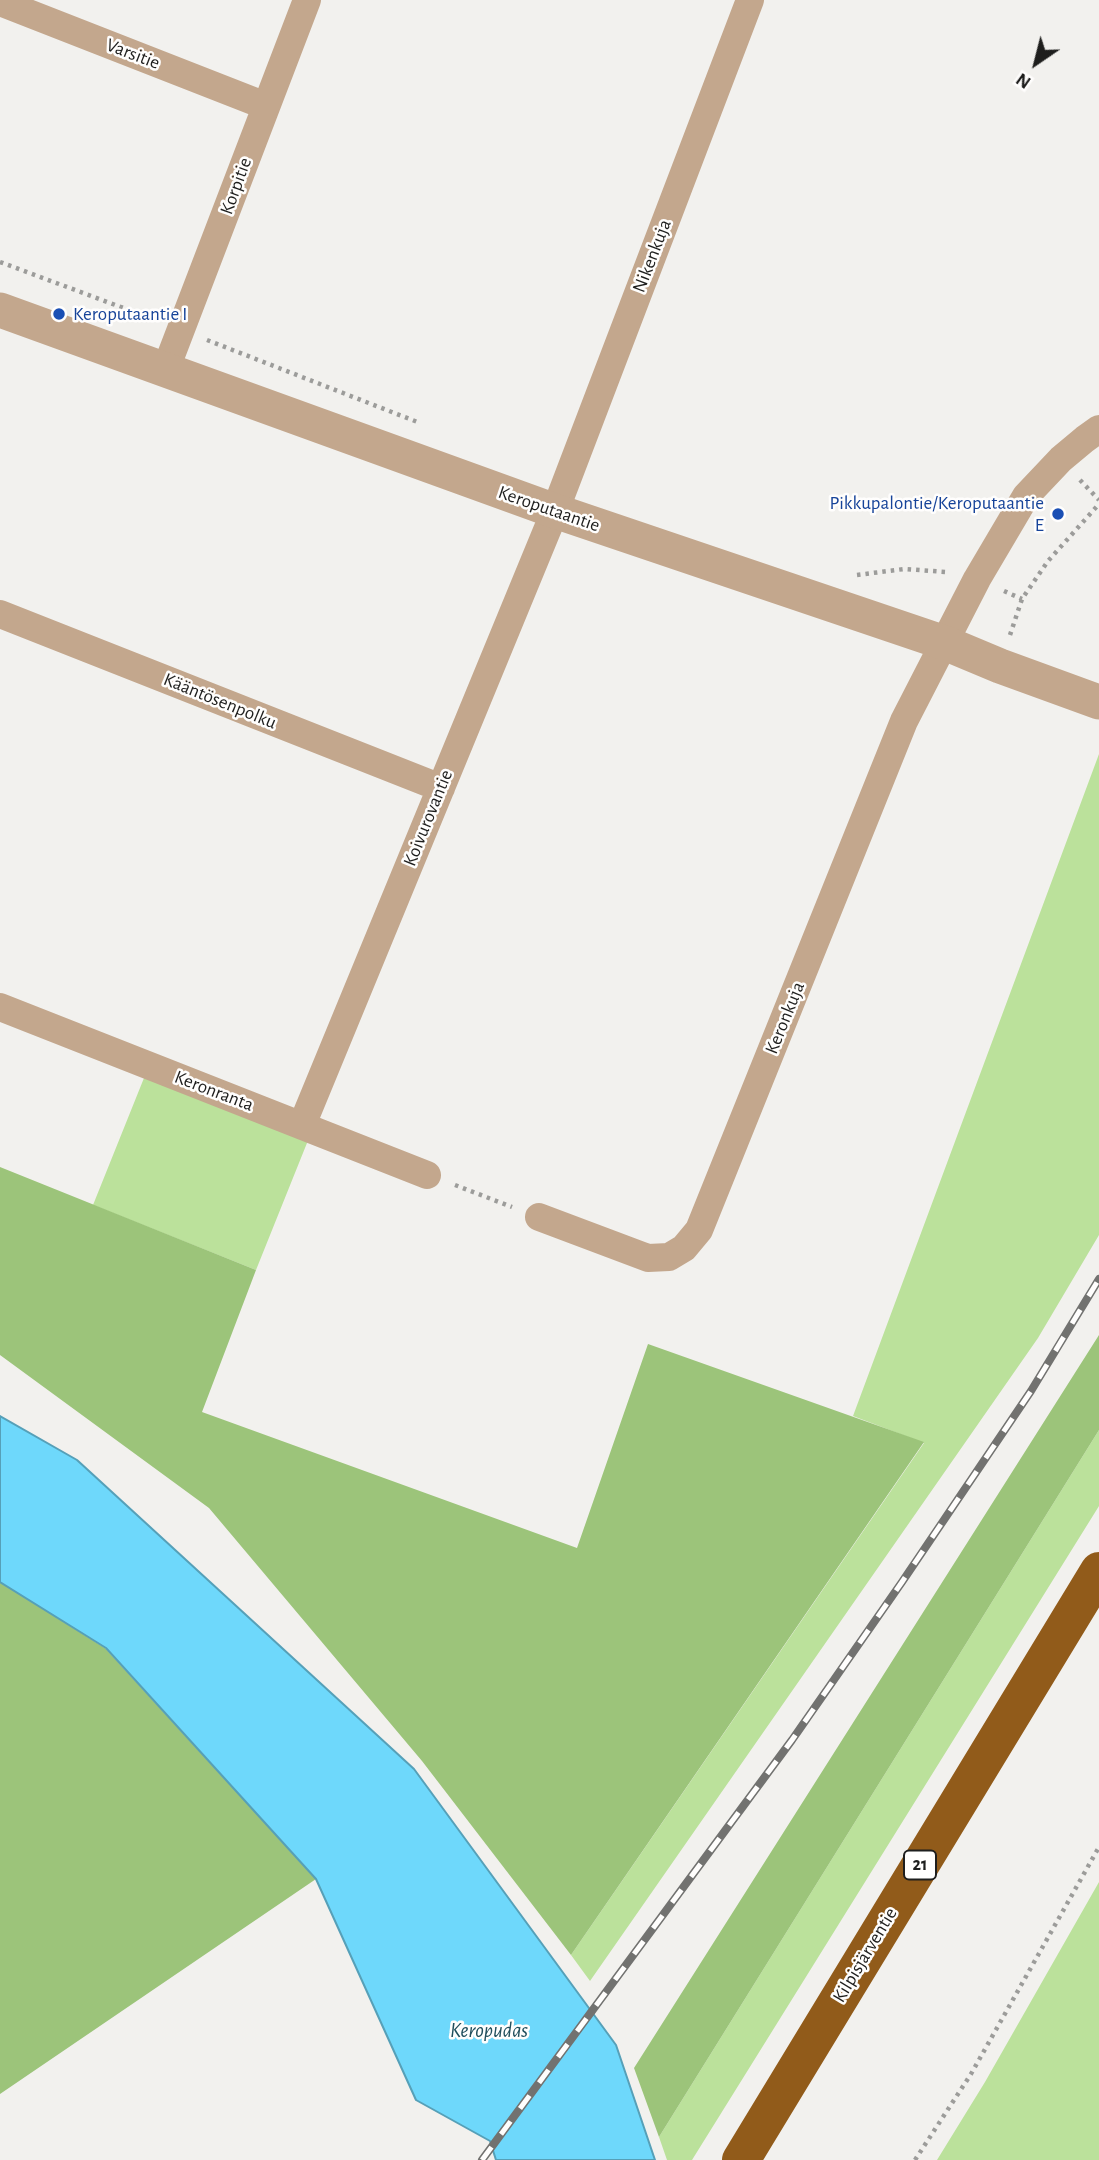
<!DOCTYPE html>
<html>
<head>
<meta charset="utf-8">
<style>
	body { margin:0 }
	#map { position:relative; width:1099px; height:2160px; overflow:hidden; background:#f2f1ee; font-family:"Alegreya Sans",sans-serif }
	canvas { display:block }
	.north { position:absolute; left:1001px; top:28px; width:70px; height:70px; -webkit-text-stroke:5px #fffefd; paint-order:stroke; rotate:215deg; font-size:19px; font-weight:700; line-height:28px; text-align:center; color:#1e1e1d }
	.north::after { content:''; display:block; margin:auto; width:24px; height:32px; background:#1e1e1d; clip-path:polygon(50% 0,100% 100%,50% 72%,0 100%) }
</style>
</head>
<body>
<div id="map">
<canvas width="1099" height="2160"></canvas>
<div class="north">N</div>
</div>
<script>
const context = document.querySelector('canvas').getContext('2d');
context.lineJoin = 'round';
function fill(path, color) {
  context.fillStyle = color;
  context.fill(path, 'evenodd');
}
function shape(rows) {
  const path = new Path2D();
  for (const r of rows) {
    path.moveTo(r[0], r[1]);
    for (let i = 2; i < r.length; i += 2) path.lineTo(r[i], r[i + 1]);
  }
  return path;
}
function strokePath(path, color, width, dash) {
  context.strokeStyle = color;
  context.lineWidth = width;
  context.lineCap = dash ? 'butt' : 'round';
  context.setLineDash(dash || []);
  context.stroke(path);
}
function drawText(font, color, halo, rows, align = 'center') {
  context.font = font + ' "Alegreya Sans",sans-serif';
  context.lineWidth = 5;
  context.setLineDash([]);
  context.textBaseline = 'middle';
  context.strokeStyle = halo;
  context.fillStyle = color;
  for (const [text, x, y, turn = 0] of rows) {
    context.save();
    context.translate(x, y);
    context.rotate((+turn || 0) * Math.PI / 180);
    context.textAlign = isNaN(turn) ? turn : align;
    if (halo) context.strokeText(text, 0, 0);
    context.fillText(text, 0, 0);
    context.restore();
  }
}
const green = shape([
	[1099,754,1099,1235,1038,1338,590,1981,571,1955,924,1443,853,1416],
	[146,1073,309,1138,256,1270,93,1205],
	[1099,1430,1099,1506,692,2160,667,2160,659,2137],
	[1099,1882,1099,2160,937,2160,985,2082]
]);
const forest = shape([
	[0,1167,256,1270,202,1412,577,1548,648,1344,924,1442,571,1955,422,1761,209,1508,0,1355],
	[1099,1335,1099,1430,659,2137,634,2068],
	[0,1582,105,1648,316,1879,0,2094]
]);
const water = shape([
	[0,1416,77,1460,414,1769,616,2045,655,2160,496,2160,490,2141,416,2100,316,1879,106,1648,0,1582,0,1416]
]);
const path = shape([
	[0,262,153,319],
	[207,340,420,423],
	[1080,480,1099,500],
	[857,575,904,569,946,572],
	[1004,591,1022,599],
	[1010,635,1022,599,1048,561,1099,504],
	[455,1185,512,1207],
	[915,2160,971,2074,1099,1847]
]);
const minor = shape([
	[0,2,266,106],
	[165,371,307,0],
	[0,614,441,788],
	[0,1007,427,1175],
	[302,1125,555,511,750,0],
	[539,1217,648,1258,669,1257,684,1248,699,1230,904,721,977,579,1026,496,1061,459,1085,439,1099,429]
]);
const tertiary = shape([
	[0,310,555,511,945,643,1000,666,1099,702]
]);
const trunk = shape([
	[741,2160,1099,1571]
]);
const rail = shape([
	[482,2160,792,1740,902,1582,1031,1391,1099,1279]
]);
const markers = [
	[59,314,7,"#1a4fb4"],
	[1058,514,7,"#1a4fb4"]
];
const shields = [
	[920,1865,32]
];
const shieldNames = [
	["21",920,1865]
];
const streetNames = [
	["Varsitie",133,54,21],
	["Korpitie",236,186,-70],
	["Nikenkuja",652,256,-69],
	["Keroputaantie",549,509,19],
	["Kääntösenpolku",220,701,22],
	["Koivurovantie",428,818,-68],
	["Keronkuja",785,1018,-68],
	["Keronranta",214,1091,21],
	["Kilpisjärventie",865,1955,-59]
];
const transitNames = [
	["Keroputaantie I",73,314],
	["Pikkupalontie/Keroputaantie",1044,503,"right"],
	["E",1044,525,"right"]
];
const waterNames = [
	["Keropudas",489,2031]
];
fill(green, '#bbe19b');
fill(forest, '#9cc47a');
fill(water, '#6ed8fb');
strokePath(water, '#56a0b8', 2);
strokePath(path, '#9c9c9a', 4.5, [3.5, 5]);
strokePath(minor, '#c3a78d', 28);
strokePath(tertiary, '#c3a78d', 35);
strokePath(trunk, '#915b1a', 38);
strokePath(rail, '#727270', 8);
strokePath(rail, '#fffefd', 5, [16]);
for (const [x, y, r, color] of markers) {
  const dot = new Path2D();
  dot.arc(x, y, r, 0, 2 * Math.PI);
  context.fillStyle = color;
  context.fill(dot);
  strokePath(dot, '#fffefd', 2.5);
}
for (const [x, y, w] of shields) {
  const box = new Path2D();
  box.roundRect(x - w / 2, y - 14.5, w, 29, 5);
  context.fillStyle = '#fffefd';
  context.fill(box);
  strokePath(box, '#1e1e1d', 2);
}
drawText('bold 18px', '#1e1e1d', null, shieldNames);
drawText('19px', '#1e1e1d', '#fffefd', streetNames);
drawText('19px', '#164399', '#fffefd', transitNames, 'left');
drawText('italic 21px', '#214f5d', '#fffefd', waterNames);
</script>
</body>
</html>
